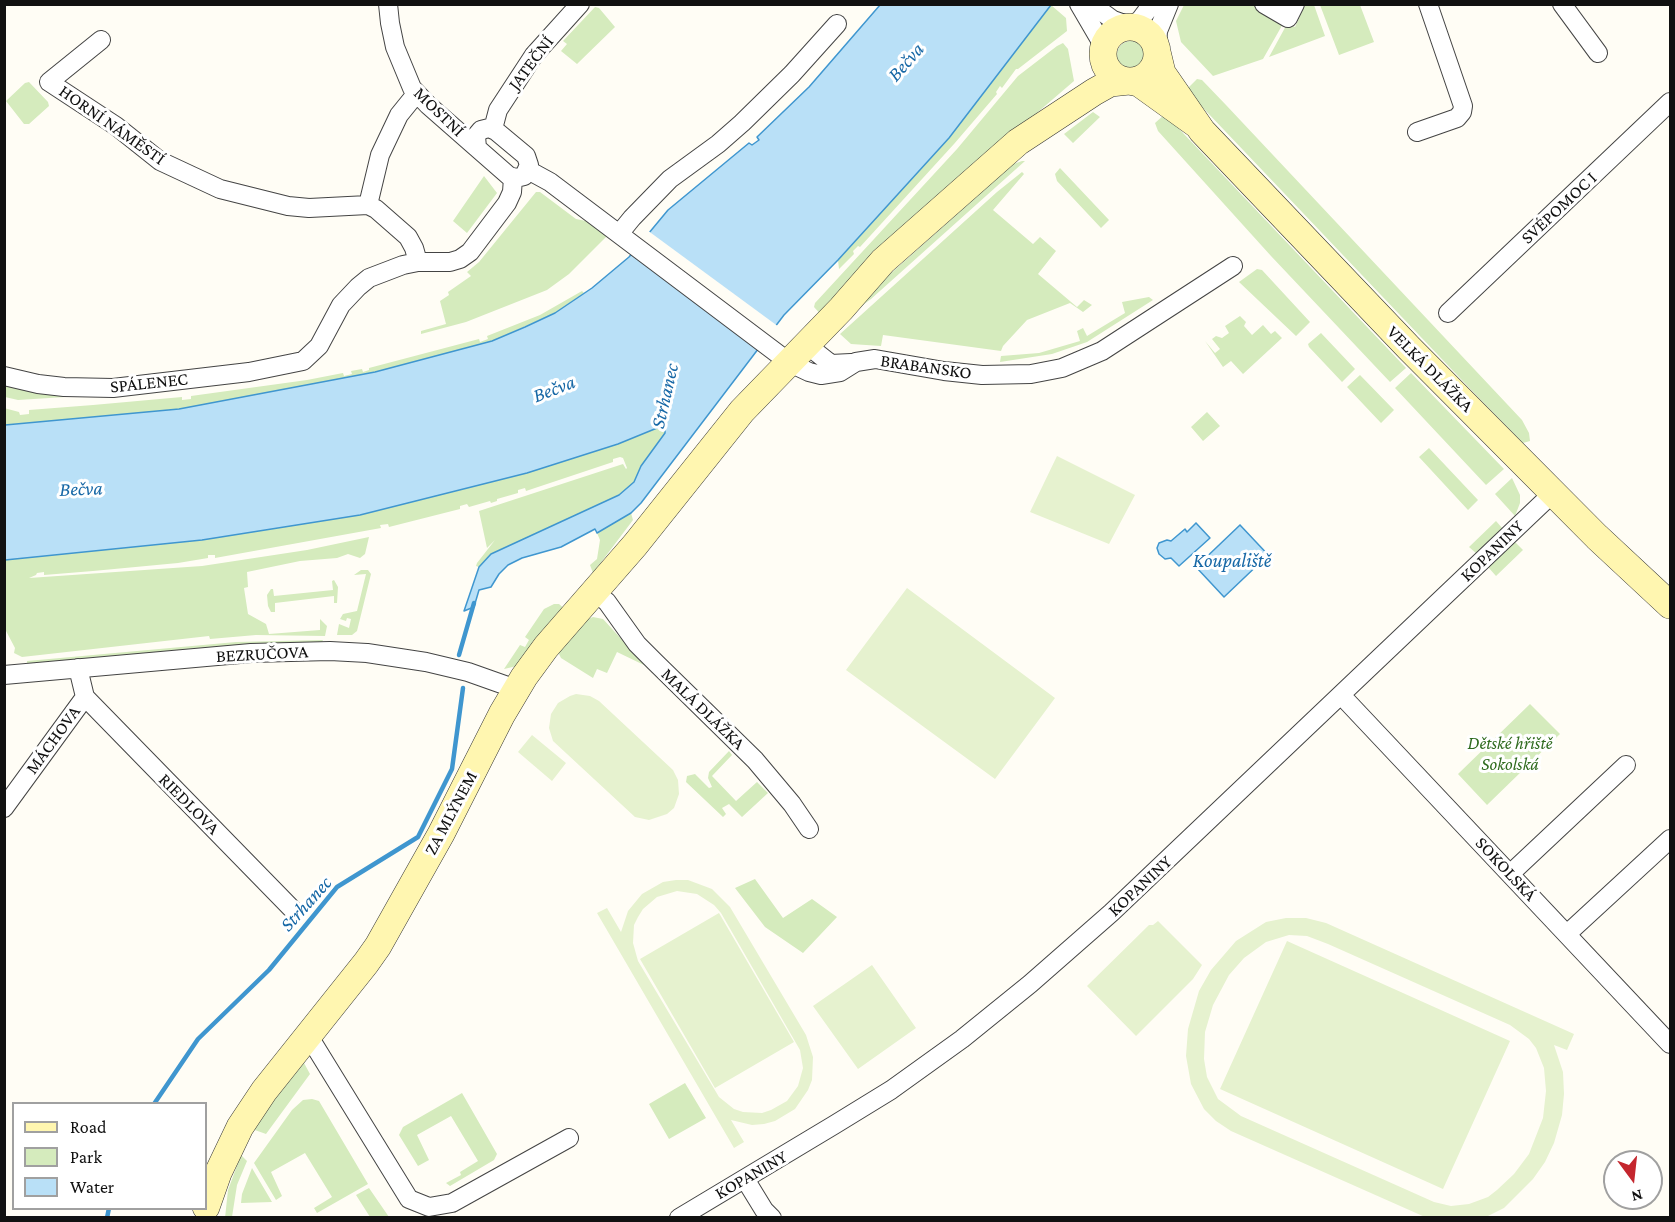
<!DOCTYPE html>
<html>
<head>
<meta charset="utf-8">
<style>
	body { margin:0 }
	#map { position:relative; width:1675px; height:1222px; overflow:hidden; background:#fffdf5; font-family:"Crimson Pro",serif }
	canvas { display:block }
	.frame { position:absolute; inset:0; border:6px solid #111; pointer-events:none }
	.legend { position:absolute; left:12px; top:1102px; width:195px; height:108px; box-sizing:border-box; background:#fff; border:2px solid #a0a0a0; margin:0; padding:8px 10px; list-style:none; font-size:18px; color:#111 }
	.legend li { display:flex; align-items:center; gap:12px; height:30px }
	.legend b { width:30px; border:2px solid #a0a0a0 }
	.north { position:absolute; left:1603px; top:1150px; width:60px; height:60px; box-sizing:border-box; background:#fff; border:2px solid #a0a0a0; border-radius:50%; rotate:165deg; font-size:16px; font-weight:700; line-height:24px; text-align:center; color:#111 }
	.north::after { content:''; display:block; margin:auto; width:21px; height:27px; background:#c4262e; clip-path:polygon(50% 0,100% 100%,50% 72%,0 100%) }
</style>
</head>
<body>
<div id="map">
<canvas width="1675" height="1222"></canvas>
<div class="frame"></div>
<ul class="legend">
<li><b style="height:8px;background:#fff6b0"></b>Road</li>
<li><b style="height:16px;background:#d5ebbd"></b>Park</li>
<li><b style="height:16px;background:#b9e0f7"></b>Water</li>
</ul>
<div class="north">N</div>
</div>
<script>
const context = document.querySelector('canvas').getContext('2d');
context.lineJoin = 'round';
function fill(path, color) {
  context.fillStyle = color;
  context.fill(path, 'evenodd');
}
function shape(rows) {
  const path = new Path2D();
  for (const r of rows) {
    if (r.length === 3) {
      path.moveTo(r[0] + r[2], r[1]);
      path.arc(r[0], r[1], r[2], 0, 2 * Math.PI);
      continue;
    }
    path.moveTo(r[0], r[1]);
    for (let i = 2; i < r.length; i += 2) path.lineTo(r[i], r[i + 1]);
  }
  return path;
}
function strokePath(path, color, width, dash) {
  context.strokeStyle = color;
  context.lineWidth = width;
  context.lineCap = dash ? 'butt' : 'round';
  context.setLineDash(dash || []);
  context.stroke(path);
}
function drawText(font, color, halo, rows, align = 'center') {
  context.font = font + ' "Crimson Pro",serif';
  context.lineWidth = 6;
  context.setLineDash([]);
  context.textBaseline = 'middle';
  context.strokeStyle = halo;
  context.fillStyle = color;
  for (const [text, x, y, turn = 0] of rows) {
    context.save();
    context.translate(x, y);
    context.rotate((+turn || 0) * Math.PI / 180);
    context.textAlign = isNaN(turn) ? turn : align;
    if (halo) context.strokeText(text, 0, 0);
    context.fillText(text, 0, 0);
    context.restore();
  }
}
const green = shape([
	[1251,4,1284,22,1263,59,1213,76,1181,42,1176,21,1184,5],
	[1051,5,1066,18,1067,31,1018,69,1016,69,1002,88,1000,86,996,92,997,94,954,144,860,247,858,246,853,251,854,254,839,269,838,260,949,138],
	[1305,5,1314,5,1325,36,1269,57,1287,24,1295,27],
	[1320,5,1360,5,1374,42,1339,55],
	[595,7,599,8,615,27,577,64,561,51,567,44,563,41],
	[1131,55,14],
	[1063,43,1068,49,1074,81,995,149,823,317,814,307,815,303,957,149,1018,76,1057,46],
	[1197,79,1202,80,1226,105,1522,420,1529,433,1530,441,1523,443,1477,396,1186,90],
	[29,82,48,102,49,106,29,124,24,124,6,101,25,83],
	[1093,112,1100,117,1073,143,1064,134],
	[1165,114,1406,368,1390,382,1271,256,1158,131,1155,123],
	[1022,161,1025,161,871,299,846,317,879,284,996,179,999,169],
	[1060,168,1109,220,1101,228,1057,181,1055,174],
	[1022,172,1024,174,993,210,1033,244,1040,237,1056,251,1038,274,1077,307,1084,300,1092,305,1083,312,1070,303,1027,320,1003,346,1001,351,883,335,881,346,851,344,840,334,997,192],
	[484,176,497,193,467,233,453,221],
	[536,192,540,192,576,219,586,221,607,236,569,274,547,290,466,322,421,334,421,331,446,324,440,301,449,295,448,292,471,276,467,272,479,262],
	[1257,269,1262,270,1310,322,1296,336,1239,282],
	[582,291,584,293,555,313,492,341,375,372,179,409,5,425,4,408,19,412,20,415,29,414,29,410,93,405,182,397,182,400,191,399,191,396,307,380,343,373,344,376,352,374,351,371,362,369,363,372,369,370,369,368,479,339,480,342,488,339,487,336,540,315],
	[1149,297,1153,300,1087,342,1052,354,1000,362,1001,356,1039,353,1080,341,1077,331,1083,328,1087,336,1125,313,1122,302],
	[1240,316,1246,322,1244,326,1252,335,1263,325,1271,334,1275,331,1282,338,1243,374,1231,361,1223,367,1205,341,1215,353,1220,349,1212,339,1216,336,1222,338,1229,333,1225,326],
	[1321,333,1355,369,1342,382,1309,347,1308,344],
	[1411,373,1504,469,1486,485,1395,388],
	[1360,375,1394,410,1381,423,1347,387],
	[5,384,81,396,18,400,5,397],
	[1207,412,1220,426,1203,441,1191,427],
	[662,426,665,429,665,433,641,466,634,482,619,495,491,554,479,567,476,566,477,563,495,540,487,548,479,511,623,464,626,469,627,468,623,458,620,457,613,459,613,462,526,491,525,488,518,490,518,493,497,499,497,501,491,503,490,501,469,507,467,504,460,506,460,509,389,527,388,524,380,525,381,528,215,558,215,555,208,555,208,558,178,563,93,571,44,575,44,572,37,573,36,575,29,578,202,566,307,550,369,537,365,554,360,558,348,554,337,558,300,561,247,572,248,587,244,588,248,614,266,624,269,634,320,630,320,619,327,626,325,636,256,635,210,639,209,636,22,657,14,653,15,648,5,629,4,560,202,540,360,515,527,473,618,444],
	[1429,448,1478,500,1468,510,1419,457],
	[1512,478,1520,495,1520,503,1515,516,1495,494],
	[631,513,633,520,593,573,590,565,597,559,600,540,597,533],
	[1496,521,1503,529,1477,554,1469,547],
	[1515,542,1523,550,1496,576,1488,567],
	[361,570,368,570,371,574,357,631,352,635,337,635,339,624,349,628,351,619,347,618,346,621,340,619,343,614,357,611,366,574,354,575],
	[334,580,338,587,337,603,334,603,334,596,275,603,275,612,271,612,268,606,267,595,271,589,273,589,274,596,333,590,332,581],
	[554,604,559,604,567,611,517,666,504,669,520,645,525,647,529,640,525,637,544,609],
	[593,617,603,619,646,666,617,652,607,673,597,669,593,678,561,658,559,654,560,651,588,619],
	[323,640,322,642,27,665,27,661,236,642],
	[1530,704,1560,734,1487,805,1458,774],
	[729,751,732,755,712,776,736,801,757,782,768,793,742,817,729,804,722,808,726,814,723,817,686,782,687,776,695,774,709,788,712,787,708,778,709,772],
	[755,879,783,918,812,899,837,917,803,953,765,927,735,888],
	[304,1063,310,1074,266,1134,252,1129,255,1122],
	[685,1083,706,1118,669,1139,649,1104],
	[462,1093,497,1154,494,1160,450,1186,446,1183,461,1175,460,1172,478,1161,451,1116,417,1135,429,1160,418,1166,399,1135,403,1127],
	[312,1099,319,1101,368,1184,317,1213,314,1208,332,1197,305,1153,271,1172,282,1196,276,1200,254,1163,292,1110,303,1100],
	[241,1155,247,1161,237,1185,232,1217,225,1218,228,1190],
	[252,1168,272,1202,241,1203,242,1194],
	[369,1188,389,1217,370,1217,356,1195]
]);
const pitch = shape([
	[1057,456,1135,495,1109,544,1030,512],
	[907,588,1055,698,995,779,846,670],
	[576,694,590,696,599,701,673,770,678,780,679,794,674,808,667,814,649,820,635,817,553,741,549,728,551,714,558,703,570,696],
	[532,735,566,763,552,781,518,752],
	[676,880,688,880,712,889,730,907,806,1035,813,1057,812,1080,808,1090,795,1109,775,1121,764,1124,752,1125,731,1120,744,1142,734,1148,597,913,607,908,621,932,628,911,642,894,663,882],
	[677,891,697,894,714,905,721,913,800,1050,803,1068,798,1086,787,1101,771,1110,762,1113,743,1112,734,1109,719,1097,638,961,633,943,634,925,638,917,643,909,657,897],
	[719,913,794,1042,715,1088,640,959],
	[1286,918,1306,918,1326,923,1574,1034,1567,1050,1554,1045,1563,1072,1564,1094,1562,1115,1554,1143,1545,1162,1533,1179,1504,1208,1486,1217,1425,1217,1231,1131,1216,1121,1204,1109,1191,1084,1186,1056,1188,1029,1199,991,1211,970,1236,941,1266,922],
	[1289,935,1307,936,1328,944,1510,1025,1529,1039,1536,1048,1544,1068,1546,1091,1543,1118,1529,1154,1514,1174,1497,1190,1488,1197,1469,1204,1451,1206,1434,1202,1241,1116,1218,1099,1207,1077,1204,1059,1205,1032,1213,1005,1229,975,1244,958,1266,942],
	[1158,921,1202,965,1193,979,1136,1036,1087,986,1149,925,1153,925],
	[1287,941,1510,1041,1443,1189,1220,1089],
	[872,965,916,1028,858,1069,813,1006]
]);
const water = shape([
	[880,5,1051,5,949,138,838,260,784,315,641,503,631,513,597,533,595,529,561,547,522,558,508,565,499,574,491,587,479,590,474,607,464,611,479,567,491,554,619,495,634,482,641,466,665,433,665,429,662,426,618,444,527,473,360,515,202,540,5,560,5,425,179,409,375,372,492,341,525,327,555,313,592,288,629,257,668,210,749,143,752,145,759,140,757,137,809,87,880,5],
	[1196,523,1210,538,1179,566,1171,558,1165,559,1159,554,1157,548,1159,543,1167,540,1171,541,1185,529,1187,532,1196,523],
	[1240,525,1273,560,1270,562,1265,558,1224,597,1196,567,1240,525]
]);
const pier = shape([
	[647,230,779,327,761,350,628,252]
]);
const stream = shape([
	[459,655,474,603],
	[154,1104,198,1039,269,970,337,887,418,837,452,769,463,688],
	[107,1218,109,1208]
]);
const street = shape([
	[388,4,390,23,395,47,412,88,428,105,477,148],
	[1079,4,1100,40,1102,52],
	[1091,4,1113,20,1130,26,1140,20,1152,4],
	[1264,4,1288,18,1295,4],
	[1562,4,1598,53],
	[101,40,49,82,116,126,160,161,220,189,288,206,309,208,368,205,376,209,408,237,414,248,418,262],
	[1157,48,1158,31,1169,4],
	[489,128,496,131,526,156,529,165,524,176,516,178,509,176,477,148,476,136,481,130,489,128],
	[493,129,498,110,534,55,580,4],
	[1417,132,1457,118,1462,112,1463,106,1428,4],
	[528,170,550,182,790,363,809,372,821,375,840,372,856,362,875,359,944,371,982,375,1031,374,1062,368,1102,351,1233,266],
	[368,205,380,155,399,115,416,94],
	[619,234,632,218,670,179,718,144,742,123,792,74,837,24],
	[1448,313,1670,102],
	[807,345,831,364,851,363],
	[4,376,38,384,64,387,113,388,249,372,303,361,319,346,341,305,358,287,369,278,403,265,418,262,450,262,460,259,470,252,507,203,512,192,513,178],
	[595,592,607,602,637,644,655,662,755,760,792,804,809,829],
	[4,675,251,653,330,651,367,653,426,662,468,672,516,689],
	[1341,695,1670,1044],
	[85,697,294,911],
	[4,808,85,697,78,668],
	[1510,874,1626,765],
	[1567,934,1670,839],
	[308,1035,409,1199,429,1207,452,1203,569,1138],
	[745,1179,764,1210,772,1218],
	[679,1218,834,1125,891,1090,962,1039,1030,984,1111,913,1553,493]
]);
const secondary = shape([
	[1130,54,27],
	[1157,52,1162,73,1202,131,1409,348,1597,537,1670,605],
	[206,1207,218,1173,240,1127,264,1091,366,963,378,946,441,834,502,714,524,677,546,647,635,545,742,411,841,309,883,261,1018,142,1094,92,1110,83,1129,81,1139,83,1196,124]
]);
const streetNames = [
	["JATEČNÍ",531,63,-53],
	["MOSTNÍ",439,112,44],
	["HORNÍ NÁMĚSTÍ",112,125,35],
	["SVÉPOMOC I",1559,208,-43],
	["BRABANSKO",926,367,8],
	["VELKÁ DLÁŽKA",1430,369,45],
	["SPÁLENEC",149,383,-6],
	["KOPANINY",1492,551,-44],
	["BEZRUČOVA",262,654,-3],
	["MALÁ DLÁŽKA",703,709,44],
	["MÁCHOVA",53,740,-54],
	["RIEDLOVA",189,804,45],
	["ZA MLÝNEM",451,813,-62],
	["SOKOLSKÁ",1506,869,47],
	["KOPANINY",1140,886,-43],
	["KOPANINY",751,1175,-30]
];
const parkNames = [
	["Dětské hřiště",1510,743],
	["Sokolská",1510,764]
];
const waterNames = [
	["Bečva",906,62,-49],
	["Bečva",554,389,-21],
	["Strhanec",665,396,-77],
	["Bečva",81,489,-2],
	["Koupaliště",1232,561],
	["Strhanec",306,904,-48]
];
fill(green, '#d5ebbd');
fill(pitch, '#e6f2cf');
fill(water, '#b9e0f7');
strokePath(water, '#3f96cf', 1.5);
fill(pier, '#fffdf5');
strokePath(stream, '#3f96cf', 4.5);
strokePath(street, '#444', 20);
strokePath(secondary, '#333', 28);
strokePath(street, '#fff', 18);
strokePath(secondary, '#fff6b0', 27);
drawText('18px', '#111', '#fff', streetNames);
drawText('italic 18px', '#2f6b1f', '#fff', parkNames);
drawText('italic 20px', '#1768a6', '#fff', waterNames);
</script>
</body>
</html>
